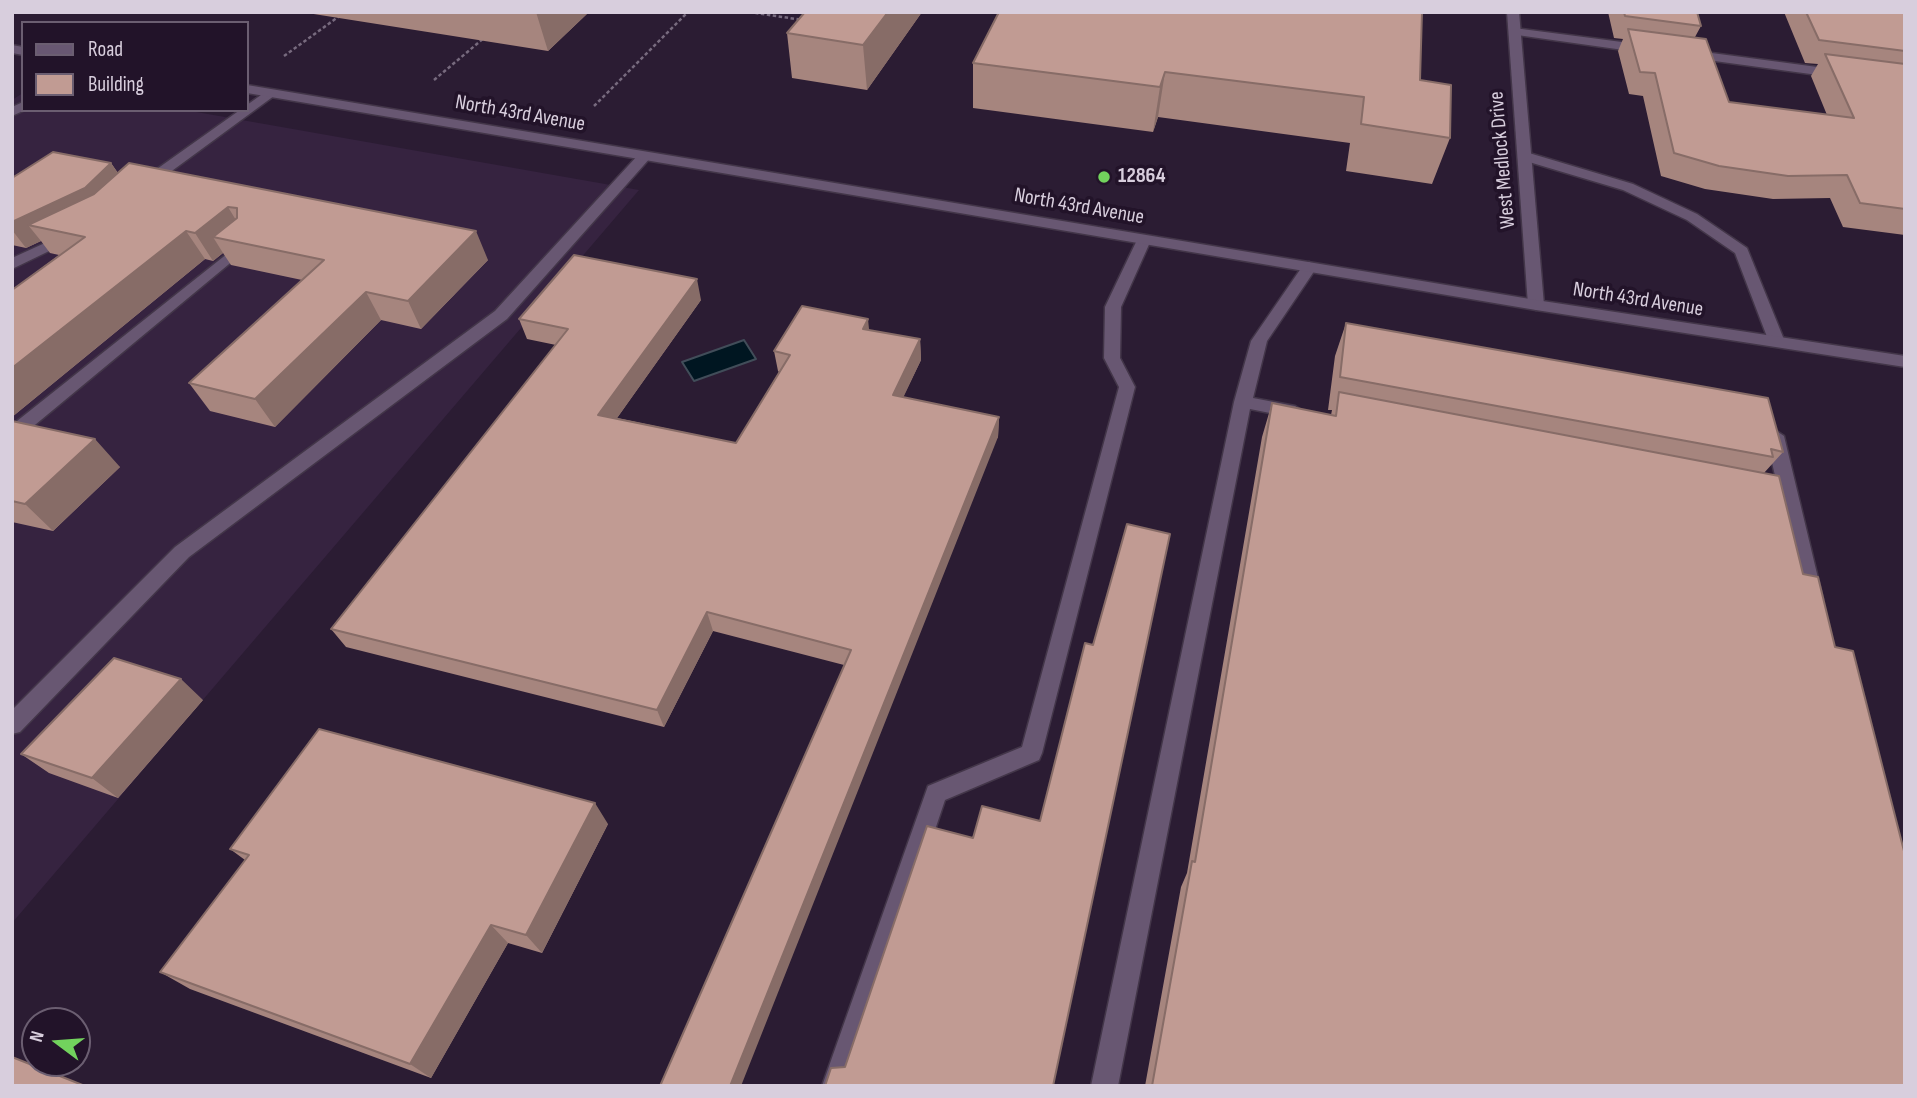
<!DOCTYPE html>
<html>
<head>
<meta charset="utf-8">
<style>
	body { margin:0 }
	#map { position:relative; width:1917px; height:1098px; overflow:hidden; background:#2b1c33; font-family:"Sofia Sans Condensed",sans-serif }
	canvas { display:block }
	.frame { position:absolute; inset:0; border:14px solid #d8cedd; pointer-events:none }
	.legend { position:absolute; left:21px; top:21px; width:228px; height:91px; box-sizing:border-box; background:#221329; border:2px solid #6b5e71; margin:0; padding:9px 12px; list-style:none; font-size:21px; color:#d8cedd }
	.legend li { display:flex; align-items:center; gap:14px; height:35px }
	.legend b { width:35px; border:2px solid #6b5e71 }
	.north { position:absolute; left:21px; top:1007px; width:70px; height:70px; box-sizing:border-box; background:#221329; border:2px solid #6b5e71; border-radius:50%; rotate:286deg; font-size:19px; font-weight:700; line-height:28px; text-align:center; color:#d8cedd }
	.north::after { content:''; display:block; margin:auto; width:24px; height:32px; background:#72d25d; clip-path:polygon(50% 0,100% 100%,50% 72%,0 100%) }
</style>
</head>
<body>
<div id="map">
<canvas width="1917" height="1098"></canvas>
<div class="frame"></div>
<ul class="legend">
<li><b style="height:9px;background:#685772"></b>Road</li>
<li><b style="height:19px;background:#c19b93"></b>Building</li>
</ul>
<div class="north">N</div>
</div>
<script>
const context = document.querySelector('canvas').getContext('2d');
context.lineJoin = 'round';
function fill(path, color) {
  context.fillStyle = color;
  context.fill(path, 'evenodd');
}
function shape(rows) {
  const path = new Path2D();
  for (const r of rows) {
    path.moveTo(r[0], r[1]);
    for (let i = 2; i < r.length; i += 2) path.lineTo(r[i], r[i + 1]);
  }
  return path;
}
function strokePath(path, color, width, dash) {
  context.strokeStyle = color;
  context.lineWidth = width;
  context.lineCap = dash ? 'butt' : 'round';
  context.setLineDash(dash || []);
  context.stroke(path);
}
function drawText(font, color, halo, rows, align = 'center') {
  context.font = font + ' "Sofia Sans Condensed",sans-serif';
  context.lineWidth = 7;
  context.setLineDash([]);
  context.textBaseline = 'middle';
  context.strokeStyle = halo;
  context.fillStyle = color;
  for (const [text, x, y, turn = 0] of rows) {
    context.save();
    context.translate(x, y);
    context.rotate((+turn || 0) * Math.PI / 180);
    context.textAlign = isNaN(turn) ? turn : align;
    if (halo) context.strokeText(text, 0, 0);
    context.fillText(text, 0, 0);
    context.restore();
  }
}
const built = shape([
	[23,93,23,110,185,110,639,190,12,923,12,100]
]);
const water = shape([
	[744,340,756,359,694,381,682,362,744,340]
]);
const path = shape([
	[749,12,803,20],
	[284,56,345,12],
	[434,80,484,38],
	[594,106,688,12]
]);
const service = shape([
	[1514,28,1645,45,1651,49,1645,53,1510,34,1510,30,1514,28],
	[1689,50,1840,70,1846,74,1840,78,1685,57,1685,51,1689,50],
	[268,90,278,93,150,187,140,187,140,181,240,110,247,110,247,105,268,90],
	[23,102,25,110,12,116,12,107,23,102],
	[1519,153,1529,153,1633,184,1697,214,1747,248,1785,342,1783,346,1771,346,1769,342,1735,253,1687,220,1623,190,1519,159,1519,153],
	[639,154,651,157,507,319,189,557,20,732,12,734,12,710,175,547,495,311,639,154],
	[69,232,74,233,74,239,12,269,12,258,69,232],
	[1144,236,1151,240,1121,307,1120,358,1135,387,1042,753,1039,760,945,800,849,1086,822,1086,928,786,1022,747,1119,387,1104,358,1105,307,1137,240,1144,236],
	[247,238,254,242,252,245,18,439,12,441,12,425,247,238],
	[1309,262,1317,267,1267,341,1253,398,1295,406,1304,412,1295,418,1250,409,1118,1086,1091,1086,1234,402,1251,341,1304,264,1309,262],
	[1775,430,1784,436,1823,599,1820,605,1813,607,1806,605,1803,599,1766,436,1775,430]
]);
const minor = shape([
	[1507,12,1519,12,1544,305,1536,310,1528,305,1507,12]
]);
const secondary = shape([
	[12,45,23,47,23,55,12,53,12,45],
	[247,85,1536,300,1905,356,1905,367,1536,310,247,93,247,85]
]);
const wall = shape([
	[301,12,589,12,548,51],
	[805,12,922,12,867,90,792,78,787,33],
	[1608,12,1697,12,1701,26,1695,37,1729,102,1827,115,1811,76,1818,64,1805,63,1784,12,1905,12,1905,235,1843,227,1830,198,1773,199,1705,189,1661,176,1643,96,1629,94,1618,51,1623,39,1614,38],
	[973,63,1420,80,1450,138,1432,184,1346,171,1350,143,1158,117,1153,132,973,108],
	[111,163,118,173,488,260,421,329,381,320,275,427,210,411,189,383,302,280,231,265,223,253,213,261,205,259,12,417,12,290,59,255,50,253,41,241,26,248,12,245,12,178],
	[701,300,617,418,736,443,779,372,778,371,774,351,869,330,920,339,921,360,903,397,999,417,998,437,844,665,713,631,664,727,346,647,331,629,556,345,527,339,519,319],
	[1346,323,1783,452,1764,473,1905,1086,1145,1086,1181,887,1187,873,1262,437,1272,403,1331,415,1332,410,1328,410,1335,356],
	[12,421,120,467,53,531,12,522],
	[203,700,118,798,49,773,21,754],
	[608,824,542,953,508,943,431,1078,190,989,160,972,245,860,230,849]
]);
const shadedWall = shape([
	[536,12,589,12,548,51],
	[888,12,922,12,867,90,863,45],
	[1165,72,1158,117,1153,132,1160,87],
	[111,163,127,187,28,225,41,241,26,248,12,230,12,222],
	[228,207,245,235,213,237,223,253,213,261,195,233],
	[186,231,205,259,12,417,12,368],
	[476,231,488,260,421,329,408,301],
	[697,279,701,300,605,435,598,415],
	[366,292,381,320,275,427,255,399],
	[868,319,870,339,863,329],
	[920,339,921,360,895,415,893,395],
	[999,417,998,437,741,1086,730,1086],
	[95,439,120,467,53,531,25,504],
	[707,612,713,631,664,727,657,710],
	[181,679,203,700,118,798,92,778],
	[595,803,608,824,542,953,526,935],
	[491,925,508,943,431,1078,410,1064]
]);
const building = shape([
	[805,12,888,12,863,45,787,33,805,12],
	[999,12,1422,12,1420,80,1451,85,1450,138,1361,124,1364,97,1165,72,1160,87,973,63,999,12],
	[1624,12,1697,12,1701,26,1625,16,1624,12],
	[1806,12,1905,12,1905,51,1819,40,1806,12],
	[1628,29,1706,39,1729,102,1854,118,1825,54,1905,64,1905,209,1860,203,1847,175,1788,176,1719,166,1674,153,1655,73,1640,72,1628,29],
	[53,152,111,163,85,188,12,222,12,178,53,152],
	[129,163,476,231,408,301,366,292,255,399,189,383,324,260,213,237,237,218,237,208,228,207,195,233,186,231,12,368,12,290,85,237,28,225,94,194,129,163],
	[574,255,697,279,598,415,736,443,790,355,774,351,802,306,868,319,863,329,920,339,893,395,999,417,730,1086,660,1086,851,650,707,612,657,710,331,629,568,329,519,319,574,255],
	[1346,323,1768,398,1783,452,1771,449,1773,457,1340,377,1346,323],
	[1339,392,1779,476,1803,574,1818,577,1835,647,1853,651,1905,855,1905,1086,1152,1086,1192,861,1195,862,1272,403,1336,416,1339,392],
	[12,421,95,439,25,504,12,501,12,421],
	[1127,524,1170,534,1053,1086,825,1086,831,1068,845,1067,927,826,973,838,982,806,1040,821,1085,643,1093,645,1127,524],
	[114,658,181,679,92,778,21,754,114,658],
	[319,729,595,803,526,935,491,925,410,1064,160,972,249,855,230,849,319,729],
	[12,1057,85,1086,12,1086,12,1057]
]);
const markers = [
	[1104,177,7,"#72d25d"]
];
const farStreetnames = [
	["North 43rd Avenue",520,114,10],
	["West Medlock Drive",1503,160,-95],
	["North 43rd Avenue",1079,207,10],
	["North 43rd Avenue",1638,300,9]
];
const farPoinames = [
	["12864",1118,177]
];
fill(built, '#362340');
fill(water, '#001621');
strokePath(water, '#414d59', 2);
strokePath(service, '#433649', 3);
strokePath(minor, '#433649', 3);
strokePath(secondary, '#433649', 3);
strokePath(path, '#776a7e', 2.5, [3.5, 2.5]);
fill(service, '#685772');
fill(minor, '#685772');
fill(secondary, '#685772');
fill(wall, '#a6857e');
fill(shadedWall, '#876c67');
fill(building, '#c19b93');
strokePath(building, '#876c67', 2);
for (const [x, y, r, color] of markers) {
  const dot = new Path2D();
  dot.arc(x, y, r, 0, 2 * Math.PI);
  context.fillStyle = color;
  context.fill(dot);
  strokePath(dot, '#221329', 2.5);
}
drawText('21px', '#d8cedd', '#221329', farStreetnames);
drawText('bold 21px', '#d8cedd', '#221329', farPoinames, 'left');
</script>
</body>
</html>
